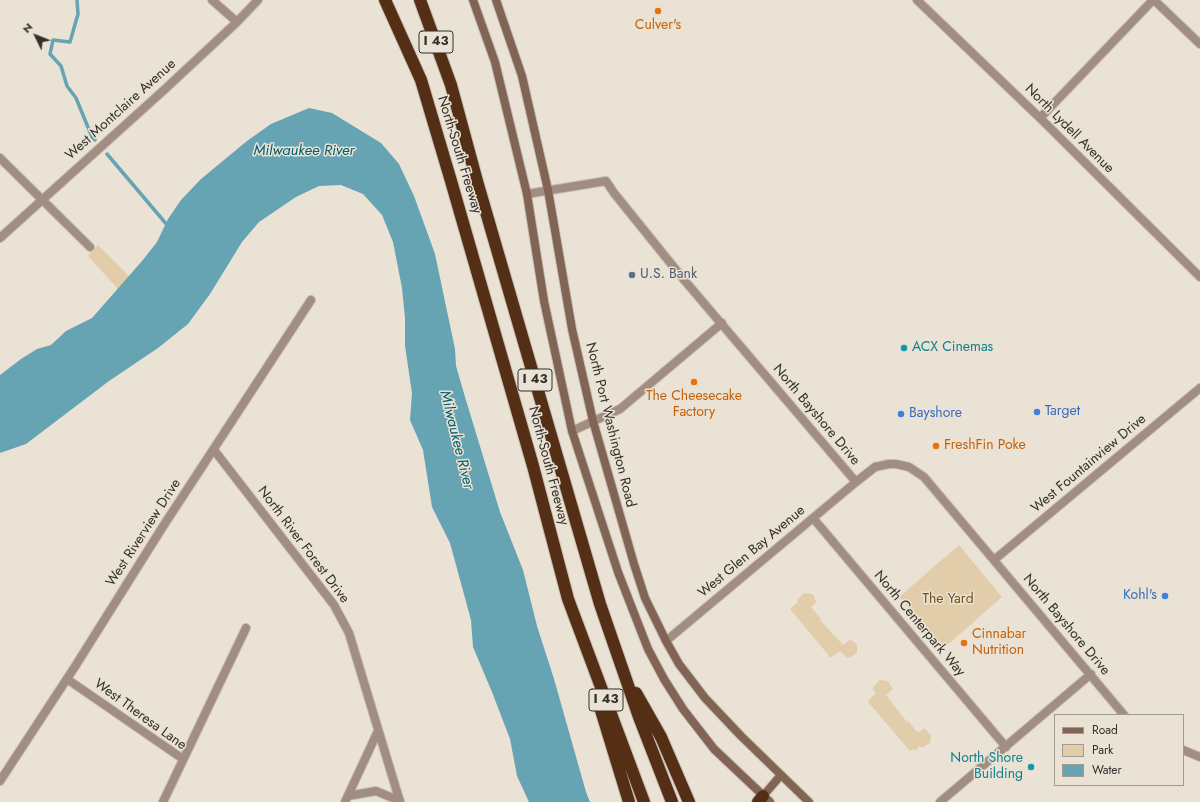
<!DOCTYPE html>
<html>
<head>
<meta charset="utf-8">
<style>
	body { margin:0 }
	#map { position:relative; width:1200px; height:802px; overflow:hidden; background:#eae2d4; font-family:Jost,sans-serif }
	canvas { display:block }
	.legend { position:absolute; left:1054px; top:714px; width:130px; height:72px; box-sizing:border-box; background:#eae2d4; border:1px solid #a19b90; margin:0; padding:5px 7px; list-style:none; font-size:12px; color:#33302b }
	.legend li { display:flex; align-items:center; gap:8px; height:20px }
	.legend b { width:20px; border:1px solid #a19b90 }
	.north { position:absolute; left:16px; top:16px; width:40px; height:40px; -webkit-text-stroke:3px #eae2d4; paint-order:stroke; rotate:313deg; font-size:11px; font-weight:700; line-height:16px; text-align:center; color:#33302b }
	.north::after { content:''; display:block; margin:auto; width:14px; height:18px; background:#33302b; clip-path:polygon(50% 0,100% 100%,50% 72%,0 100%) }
</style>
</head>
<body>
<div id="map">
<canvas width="1200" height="802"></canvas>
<ul class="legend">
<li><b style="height:5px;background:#816453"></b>Road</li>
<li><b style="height:11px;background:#e2cdaa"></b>Park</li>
<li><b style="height:11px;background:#66a3b3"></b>Water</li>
</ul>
<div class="north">N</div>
</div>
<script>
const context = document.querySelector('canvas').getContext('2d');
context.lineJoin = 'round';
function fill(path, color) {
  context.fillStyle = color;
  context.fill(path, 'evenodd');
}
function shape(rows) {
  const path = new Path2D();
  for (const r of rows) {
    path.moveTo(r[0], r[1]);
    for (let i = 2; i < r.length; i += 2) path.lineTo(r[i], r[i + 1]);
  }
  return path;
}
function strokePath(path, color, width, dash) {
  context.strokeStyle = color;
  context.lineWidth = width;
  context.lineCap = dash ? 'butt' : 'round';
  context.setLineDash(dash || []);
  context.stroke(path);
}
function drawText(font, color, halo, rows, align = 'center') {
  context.font = font + ' Jost,sans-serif';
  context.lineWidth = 3;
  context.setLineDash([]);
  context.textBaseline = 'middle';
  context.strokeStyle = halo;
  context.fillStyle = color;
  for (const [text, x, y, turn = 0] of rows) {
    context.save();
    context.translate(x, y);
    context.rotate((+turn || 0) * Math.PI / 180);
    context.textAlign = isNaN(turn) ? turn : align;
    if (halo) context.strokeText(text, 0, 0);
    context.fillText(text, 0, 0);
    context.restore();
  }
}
const green = shape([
	[98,245,129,276,118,289,88,256],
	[959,545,1002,597,944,648,899,597],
	[804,593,812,594,815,597,814,598,817,602,811,607,821,619,820,620,843,645,851,639,854,643,855,642,857,645,857,653,849,658,848,657,847,658,840,651,832,657,830,657,790,609,798,602,797,600],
	[880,680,888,681,890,684,890,685,893,689,886,695,907,722,908,721,918,733,924,728,931,735,930,743,927,745,926,745,922,748,920,746,915,751,913,749,910,751,868,702,869,700,876,693,873,690,874,689,873,687]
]);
const water = shape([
	[309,108,332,113,381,143,399,164,414,196,435,254,455,349,456,366,465,397,500,512,523,570,537,626,554,679,586,792,590,802,529,802,517,776,510,739,492,692,473,647,471,620,450,543,432,507,423,450,410,420,412,393,405,346,405,318,402,288,393,242,382,215,363,194,341,185,319,186,296,197,259,222,242,242,210,294,188,324,158,348,109,381,26,444,0,453,0,375,21,359,37,349,51,345,66,331,92,318,142,261,157,242,168,219,181,200,201,179,247,141,271,124]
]);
const stream = shape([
	[77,0,78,14,70,42,53,40,50,54,61,66,67,86,76,98,92,137,95,140],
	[107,154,168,226]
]);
const street = shape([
	[212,0,237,22],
	[917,0,1040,118,1200,277],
	[1154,0,1200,44],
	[1040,118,1153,0],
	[0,158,90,247],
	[527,194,606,181,614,193,685,281,856,482,875,467,889,464,896,464,909,467,924,477,1124,715],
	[0,238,164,90,237,22,258,0],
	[572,431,620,409,722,323],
	[214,450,334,605,349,633,400,802],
	[813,518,1006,747],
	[994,560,1200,388],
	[666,641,856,482],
	[67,679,183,759],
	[1183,750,1200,757],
	[0,781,76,665,162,528,311,300],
	[348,796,376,791,400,801],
	[163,802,246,628],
	[345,802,378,731],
	[940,802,1091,674]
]);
const secondary = shape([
	[473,0,495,62,527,194,544,301,572,431,618,572,648,649,664,679,683,709,714,749,770,802],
	[496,0,522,76,548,190,572,329,593,421,634,564,645,598,666,641,679,664,705,698,741,736,809,802],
	[763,796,781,775]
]);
const highway = shape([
	[385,0,421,80,451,181,533,466,568,599,644,802],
	[420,0,451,85,477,181,600,604,639,717,672,802],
	[636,693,661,737,689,802],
	[600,707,629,802],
	[758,802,763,796]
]);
const markers = [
	[658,11,4,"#e8710a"],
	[632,275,4,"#5c6f8a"],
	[904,348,4,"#0f9aa8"],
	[694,382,4,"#e8710a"],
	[1037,412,4,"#3f7fe0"],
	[901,414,4,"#3f7fe0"],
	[936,446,4,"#e8710a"],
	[1165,596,4,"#3f7fe0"],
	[964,643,4,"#e8710a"],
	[1031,767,4,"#0f9aa8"]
];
const shields = [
	[436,42,34],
	[535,380,34],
	[606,700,34]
];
const shieldNames = [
	["I 43",436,42],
	["I 43",535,380],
	["I 43",606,700]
];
const foodNames = [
	["Culver's",658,26],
	["The Cheesecake",694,397],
	["Factory",694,413],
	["FreshFin Poke",944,446,"left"],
	["Cinnabar",972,635,"left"],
	["Nutrition",972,651,"left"]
];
const streetNames = [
	["West Montclaire Avenue",121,110,-42],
	["North Lydell Avenue",1069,129,45],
	["North-South Freeway",459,155,73],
	["North Bayshore Drive",816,415,50],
	["North Port Washington Road",610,425,76],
	["West Fountainview Drive",1089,464,-40],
	["North-South Freeway",548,466,75],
	["West Riverview Drive",144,533,-57],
	["North River Forest Drive",303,545,53],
	["West Glen Bay Avenue",752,552,-40],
	["North Centerpark Way",919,624,50],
	["North Bayshore Drive",1066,625,50],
	["West Theresa Lane",140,715,36]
];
const serviceNames = [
	["U.S. Bank",640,275]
];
const cultureNames = [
	["ACX Cinemas",912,348],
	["North Shore",1023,759,"right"],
	["Building",1023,775,"right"]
];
const shopNames = [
	["Target",1045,412],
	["Bayshore",909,414],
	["Kohl's",1157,596,"right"]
];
const parkNames = [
	["The Yard",948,600]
];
const waterNames = [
	["Milwaukee River",304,151],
	["Milwaukee River",456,440,76]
];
fill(green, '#e2cdaa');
fill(water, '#66a3b3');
strokePath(stream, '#66a3b3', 3.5);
strokePath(street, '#c5beb2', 10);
strokePath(secondary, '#c5beb2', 10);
strokePath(highway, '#c5beb2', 14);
strokePath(street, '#a28d82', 8);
strokePath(secondary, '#816453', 8);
strokePath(highway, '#552e16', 12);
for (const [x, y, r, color] of markers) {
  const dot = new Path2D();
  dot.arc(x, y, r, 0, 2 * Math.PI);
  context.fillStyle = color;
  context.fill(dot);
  strokePath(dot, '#eae2d4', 1.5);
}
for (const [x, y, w] of shields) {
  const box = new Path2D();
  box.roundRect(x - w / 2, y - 11, w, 22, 3);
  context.fillStyle = '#eae2d4';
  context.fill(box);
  strokePath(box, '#33302b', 1);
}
drawText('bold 13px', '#33302b', null, shieldNames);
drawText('14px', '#c56008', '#eae2d4', foodNames);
drawText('14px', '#33302b', '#eae2d4', streetNames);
drawText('14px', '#4e5e75', '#eae2d4', serviceNames, 'left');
drawText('14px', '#0d838f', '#eae2d4', cultureNames, 'left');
drawText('14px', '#366cbe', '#eae2d4', shopNames, 'left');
drawText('14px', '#6a4f1a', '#eae2d4', parkNames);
drawText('italic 15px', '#025d6e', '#eae2d4', waterNames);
</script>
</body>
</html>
